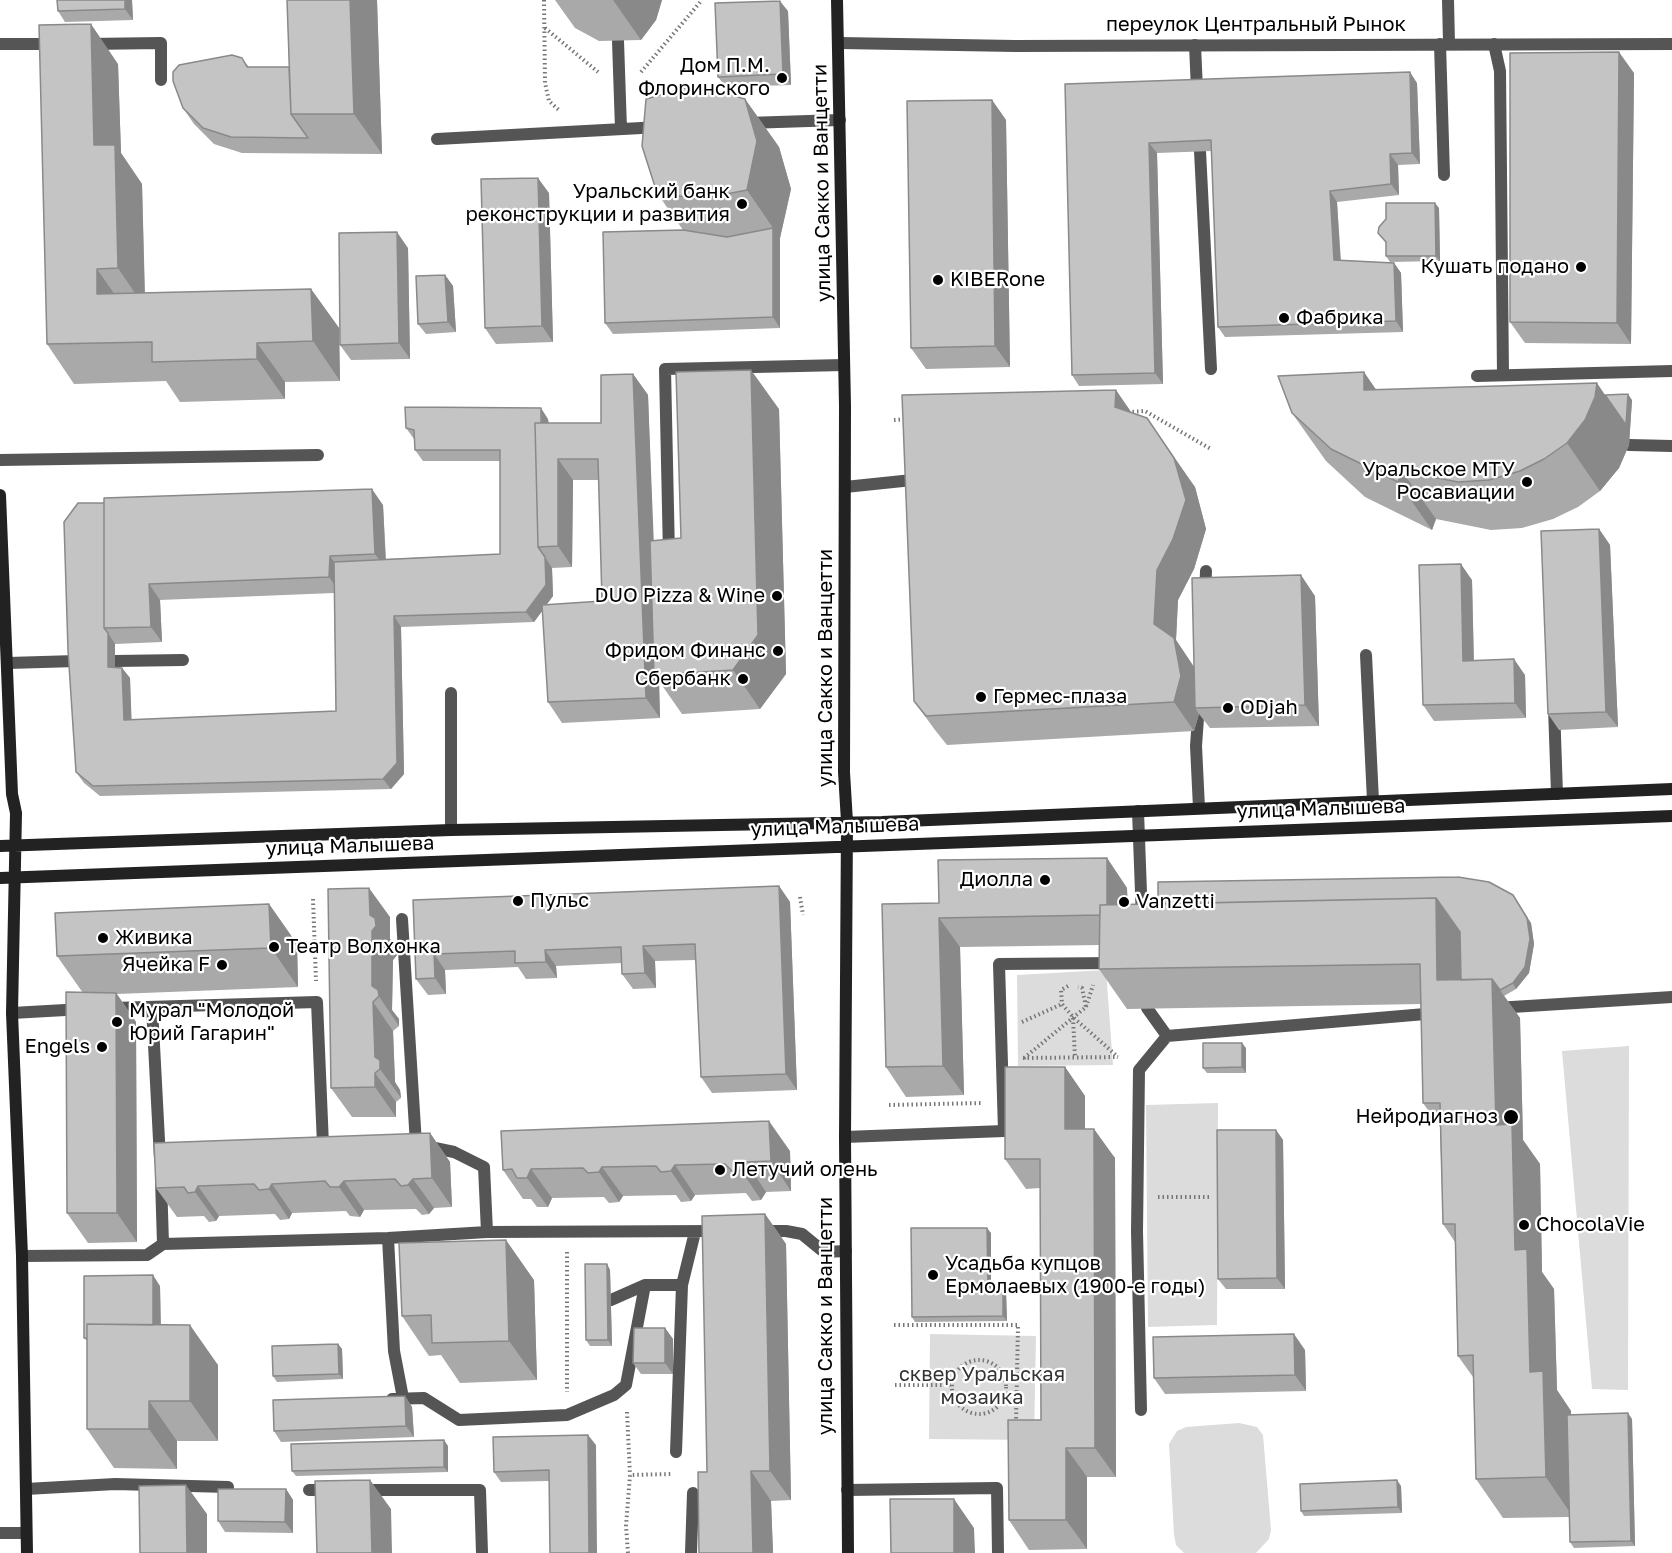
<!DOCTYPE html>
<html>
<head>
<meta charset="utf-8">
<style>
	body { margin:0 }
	canvas { display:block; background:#fff }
</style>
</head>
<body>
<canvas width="1672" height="1553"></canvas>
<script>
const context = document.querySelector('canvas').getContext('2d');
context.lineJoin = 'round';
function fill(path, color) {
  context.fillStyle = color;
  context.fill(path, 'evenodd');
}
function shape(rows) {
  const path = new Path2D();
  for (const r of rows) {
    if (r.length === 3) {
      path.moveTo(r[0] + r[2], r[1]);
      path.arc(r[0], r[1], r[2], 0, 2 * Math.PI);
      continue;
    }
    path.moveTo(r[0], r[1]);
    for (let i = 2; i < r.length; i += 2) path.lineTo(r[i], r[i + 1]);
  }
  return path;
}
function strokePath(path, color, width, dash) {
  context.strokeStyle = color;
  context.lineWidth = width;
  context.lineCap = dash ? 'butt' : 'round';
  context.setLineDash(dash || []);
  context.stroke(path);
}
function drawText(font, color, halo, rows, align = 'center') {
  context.font = font + ' "Golos Text",sans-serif';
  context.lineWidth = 4.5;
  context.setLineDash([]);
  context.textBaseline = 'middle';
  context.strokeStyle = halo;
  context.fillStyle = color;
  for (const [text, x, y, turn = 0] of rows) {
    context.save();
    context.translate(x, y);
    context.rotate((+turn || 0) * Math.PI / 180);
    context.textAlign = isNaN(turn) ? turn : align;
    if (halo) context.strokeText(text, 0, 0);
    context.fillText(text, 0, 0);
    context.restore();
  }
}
const green = shape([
	[1106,970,1113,1065,1018,1066,1017,975],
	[1629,1046,1628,1390,1592,1389,1562,1051],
	[1218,1103,1217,1325,1148,1327,1146,1105],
	[930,1334,1036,1336,1034,1440,929,1439],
	[1239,1423,1257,1427,1263,1435,1271,1530,1269,1539,1256,1553,1184,1553,1176,1545,1174,1535,1169,1444,1177,1431,1186,1427]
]);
const path = shape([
	[544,0,545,83,549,101,559,110],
	[545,28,598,72],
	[641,72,702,0],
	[1128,412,1145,411,1211,449],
	[894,420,908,419],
	[800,897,803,915],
	[313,899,316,981],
	[1068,986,1061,990,1062,1004,1073,1017,1118,1057],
	[1086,1007,1093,985],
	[1073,1018,1075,1057],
	[1022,1022,1062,1004],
	[1023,1058,1118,1057],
	[1024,1058,1086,1007,1082,988,1078,987],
	[889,1105,982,1103],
	[1158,1197,1211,1197],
	[567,1252,567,1392],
	[894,1325,1018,1325,1016,1423],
	[979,1387,27],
	[895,1385,952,1385],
	[627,1412,630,1475],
	[628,1553,626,1526,630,1475,671,1474]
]);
const lane = shape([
	[1448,0,1449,43],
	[618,41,621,129],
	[0,44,55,44],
	[87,44,161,43,161,80],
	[1440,44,1444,175],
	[1494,44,1500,71,1503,375],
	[1195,45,1197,90],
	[747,123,840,120],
	[437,139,660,127],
	[1200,151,1211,369],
	[1477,376,1672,371],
	[1629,445,1672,446],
	[0,460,318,455],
	[845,487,922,479],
	[669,555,665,369,844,365],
	[1205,594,1206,571],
	[1366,655,1373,801],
	[115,661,183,660],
	[8,663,76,661],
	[451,693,451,830],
	[1199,704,1196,746,1199,808],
	[1554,707,1557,794],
	[1138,811,1142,920],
	[402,919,416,1144],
	[152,1007,160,1159],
	[113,1008,317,1002,323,1145],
	[1496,1008,1672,997],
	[12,1013,83,1009],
	[1167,1036,1437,1013],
	[845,1137,1004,1131,999,964,1116,963],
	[425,1146,454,1152,484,1167,487,1232],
	[760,1231,786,1231,802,1234,824,1252,846,1251],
	[388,1238,394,1351,403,1398],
	[163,1244,388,1238,487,1232,716,1231],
	[22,1256,147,1255,163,1244,161,1179],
	[611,1300,645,1285,682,1285],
	[392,1399,424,1398,459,1420,567,1415,614,1395,626,1385,645,1285],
	[1141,1410,1137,1231,1139,1070,1167,1036,1147,1008],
	[676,1452,682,1285,695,1232],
	[26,1489,115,1484,228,1487],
	[309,1490,332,1490],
	[361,1490,480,1490,482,1553],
	[847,1490,997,1488,998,1553],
	[0,1533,26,1533],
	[691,1553,693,1493]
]);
const street = shape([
	[840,43,1015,46,1672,44]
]);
const secondary = shape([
	[837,0,845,406,844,772,847,822,845,1137,848,1553],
	[0,495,12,794,16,813,12,1013,22,1256,27,1553],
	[0,846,451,830,882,822,1672,789],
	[0,878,1672,816]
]);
const wall = shape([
	[57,0,132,0,133,20,65,22,58,11],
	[287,0,377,0,382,154,242,153,214,144,194,124,183,108,242,58,249,67,289,67],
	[555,0,662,0,656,20,641,40,599,41,575,28],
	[788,11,791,85,726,87,718,77],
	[118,64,121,153,142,184,145,293,311,289,339,328,340,381,285,382,285,399,180,402,166,381,74,384,47,344],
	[1634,73,1631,344,1525,343,1510,322],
	[1417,83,1420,164,1398,165,1399,195,1337,202,1341,260,1394,263,1401,273,1403,332,1225,337,1218,327,1212,151,1157,153,1163,384,1079,386,1072,375,1065,84],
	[745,99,779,147,791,189,780,238,780,328,613,334,605,323,683,230,657,193],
	[992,100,1006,120,1010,367,926,369,911,348],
	[549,193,553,342,496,344,485,328],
	[1439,208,1440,261,1390,262,1386,256,1386,243,1378,233],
	[408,248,410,359,351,360,340,345],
	[445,275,453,286,456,332,426,334,418,324],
	[633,374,648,395,653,541,681,538,779,409,786,674,760,709,682,714,659,681,660,718,562,723,548,702,543,610,534,622,401,627,404,774,391,789,100,796,84,783,76,772,64,522,383,505,386,559,500,554,500,461,423,461,415,450,414,439,406,428,548,419,549,423,601,423],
	[573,480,599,480,602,601,546,605,553,596,552,568,572,567],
	[334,593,336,711,131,720,130,678,122,668,115,667,115,644,162,642,160,600],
	[1376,389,1605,395,1632,400,1629,445,1619,468,1600,491,1578,507,1553,519,1522,528,1491,530,1436,519,1432,530,1365,497,1326,461,1292,413],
	[1132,413,1195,487,1206,529,1194,569,1178,600,1176,640,1194,667,1315,596,1319,726,1210,728,1199,714,1194,731,947,745,935,730,914,701],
	[1599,529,1610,545,1618,727,1559,730,1548,714],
	[1472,580,1474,660,1525,675,1526,718,1434,721,1423,705],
	[1107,858,1127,888,1128,905,1531,923,1534,944,1529,973,1516,989,1504,996,1520,1018,1523,1140,1540,1164,1542,1272,1554,1289,1557,1390,1571,1411,1571,1415,1632,1419,1635,1546,1574,1548,1570,1542,1569,1517,1503,1518,1476,1479,1473,1377,1458,1356,1455,1242,1443,1224,1440,1127,1423,1103,1421,1004,1127,1009,1099,969,1100,945,960,947,964,1095,906,1097,886,1067,939,903],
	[779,886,790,902,797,1090,712,1093,701,1077,696,960,655,961,656,988,633,989,622,974,622,963,556,966,557,978,526,979,518,967,445,970,446,994,428,995,416,979,413,900],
	[269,904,297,944,298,987,117,994,136,1022,137,1242,88,1243,67,1213,83,993,57,956],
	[390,917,390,939,396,947,397,955,393,960,392,1010,399,1019,399,1026,393,1031,395,1082,400,1090,401,1098,396,1102,396,1117,352,1117,331,1088],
	[1246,1048,1246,1073,1207,1073,1203,1068],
	[1065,1067,1085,1096,1085,1129,1115,1158,1116,1477,1087,1477,1087,1549,1029,1550,1009,1520,1041,1420,1040,1188,1026,1189,1005,1159],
	[1276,1130,1283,1140,1285,1289,1226,1289,1218,1279],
	[430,1133,450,1162,452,1207,434,1208,429,1214,422,1215,416,1209,364,1210,360,1217,350,1216,346,1211,292,1213,289,1219,280,1220,275,1214,219,1216,216,1221,209,1222,204,1216,177,1217,156,1188],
	[790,1151,791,1191,766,1192,761,1200,752,1201,746,1193,695,1195,691,1201,681,1202,676,1195,623,1196,619,1202,609,1203,604,1197,552,1198,548,1207,537,1207,531,1199,523,1199,503,1170],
	[765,1214,786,1244,791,1500,771,1501,773,1553,699,1553,707,1472],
	[991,1233,991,1287,1003,1287,1006,1292,1007,1321,915,1322,912,1317],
	[607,1264,610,1270,612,1346,590,1346,586,1340],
	[534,1280,537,1380,460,1383,441,1355,429,1356,402,1316],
	[160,1286,161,1325,218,1365,218,1441,177,1441,177,1469,114,1468,87,1429,87,1341,84,1338],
	[665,1328,673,1339,673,1374,641,1374,633,1363],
	[338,1344,342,1349,343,1379,277,1382,273,1376],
	[1305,1350,1306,1391,1165,1394,1154,1378],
	[405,1396,412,1407,414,1437,281,1442,274,1431],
	[596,1445,549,1481,501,1482,494,1472],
	[448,1446,448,1472,296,1476,292,1471],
	[1401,1486,1402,1513,1304,1516,1301,1511],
	[286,1489,293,1500,293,1533,225,1532,218,1521]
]);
const shadedWall = shape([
	[125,0,132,0,133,20,125,9],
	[350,0,377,0,382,154,354,114],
	[613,0,662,0,656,20,641,40],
	[780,1,788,11,791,85,783,74],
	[91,24,118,64,121,153,142,184,145,308,118,268,94,145],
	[1619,52,1634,73,1631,344,1617,323],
	[1410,72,1417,83,1420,164,1412,153],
	[745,99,779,147,791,189,780,238,780,328,773,317,773,228,747,190],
	[992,100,1006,120,1010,367,995,346],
	[1149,143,1157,153,1163,384,1155,373],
	[1390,154,1398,165,1399,195,1391,184],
	[538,178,549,193,553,342,542,326],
	[1330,191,1337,202,1341,271,1334,260],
	[1435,203,1439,208,1440,261,1436,256],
	[397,232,408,248,410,359,399,343],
	[1394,263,1401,273,1403,332,1396,321],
	[97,269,124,308,97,294],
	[445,275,453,286,456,332,448,322],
	[311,289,339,328,340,381,313,341],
	[257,343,285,382,285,399,257,359],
	[751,370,779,409,786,674,760,709,733,670],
	[1364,372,1397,420,1364,390],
	[633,374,648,395,659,674,654,675,659,681,660,718,646,698],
	[1597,383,1626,426,1628,394,1632,400,1629,445,1619,468,1600,491,1567,443],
	[1116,390,1136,419,1115,407],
	[541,408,548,419,552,546,545,547],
	[1147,418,1195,487,1206,529,1194,569,1178,600,1176,640,1194,667,1195,708,1199,714,1194,731,1174,702,1154,624],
	[558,459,573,480,572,567,558,546],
	[1402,471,1436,519,1432,530,1398,482],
	[372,489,383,505,386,569,375,554],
	[1599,529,1610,545,1618,727,1606,712],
	[330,556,341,572,340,593,329,577],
	[545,557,552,568,553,596,534,622,526,612],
	[1461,564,1472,580,1474,676,1463,661],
	[1301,575,1315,596,1319,726,1305,705],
	[149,584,160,600,162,642,151,627],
	[394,616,401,627,404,774,391,789,383,779],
	[108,633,115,644,115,678,108,667],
	[1514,659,1525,675,1526,718,1515,703],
	[122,668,130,678,132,731,124,720],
	[1107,858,1127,888,1128,945,1107,915],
	[779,886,790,902,797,1090,786,1074],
	[369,888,390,917,390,939,396,947,397,955,393,960,392,1010,399,1019,399,1026,372,986,372,931,370,915],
	[1436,898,1464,938,1465,997,1437,980],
	[1517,901,1531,923,1534,944,1529,973,1516,989,1513,983],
	[269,904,297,944,298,987,271,948],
	[939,918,960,947,964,1095,943,1066],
	[643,946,655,961,656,988,645,973],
	[545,950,556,966,557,978,546,962],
	[434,954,445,970,446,994,435,978],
	[1492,979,1520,1018,1523,1140,1540,1164,1542,1272,1554,1289,1557,1390,1571,1411,1573,1517,1546,1477,1530,1372,1515,1250,1496,1125],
	[116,993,136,1022,137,1242,117,1213],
	[373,1002,393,1031,395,1082,400,1090,401,1098,380,1069,375,1057],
	[1242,1043,1246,1048,1246,1073,1242,1067],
	[1065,1067,1085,1096,1085,1158,1065,1129],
	[375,1073,396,1102,396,1117,375,1087],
	[769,1121,790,1151,791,1191,771,1161],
	[1094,1129,1115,1158,1116,1477,1095,1448],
	[1276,1130,1283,1140,1285,1289,1277,1278],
	[430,1133,450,1162,452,1207,432,1178],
	[746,1162,766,1192,761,1200,741,1170],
	[675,1165,695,1195,691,1201,671,1171],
	[602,1167,623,1196,619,1202,599,1172],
	[531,1169,552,1198,548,1207,527,1178],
	[413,1179,434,1208,429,1214,408,1185],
	[344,1181,364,1210,360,1217,339,1187],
	[272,1184,292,1213,289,1219,269,1189],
	[198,1186,219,1216,216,1221,195,1192],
	[765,1214,786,1244,791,1500,770,1471],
	[987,1228,991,1233,991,1292,988,1287],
	[506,1240,534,1280,537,1380,509,1341],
	[607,1264,610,1270,612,1346,608,1340],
	[153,1275,160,1286,161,1348,153,1337],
	[1003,1287,1006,1292,1007,1321,1003,1316],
	[190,1325,218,1365,218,1441,190,1401],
	[665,1328,673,1339,673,1374,665,1363],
	[1294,1334,1305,1350,1306,1391,1295,1375],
	[338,1344,342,1349,343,1379,339,1374],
	[405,1396,412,1407,414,1437,406,1426],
	[149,1401,177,1441,177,1469,149,1429],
	[1628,1413,1632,1419,1635,1546,1631,1541],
	[588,1435,596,1445,597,1553,589,1553],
	[444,1440,448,1446,448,1472,444,1467],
	[1066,1448,1087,1477,1087,1549,1066,1520],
	[751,1471,771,1501,773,1553,753,1553],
	[370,1480,391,1509,392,1553,372,1553],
	[1397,1480,1401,1486,1402,1513,1398,1507],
	[186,1485,207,1514,207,1553,187,1553],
	[286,1489,293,1500,293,1533,285,1522],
	[954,1499,974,1528,975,1553,954,1553]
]);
const building = shape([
	[57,0,125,0,125,9,58,11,57,0],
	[287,0,350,0,354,114,291,114,287,0],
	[780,1,783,74,718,77,715,3,780,1],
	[91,24,94,145,115,145,118,268,97,269,97,294,311,289,313,341,257,343,257,359,152,362,152,342,47,344,39,25,91,24],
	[1619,52,1617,323,1510,322,1510,53,1619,52],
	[232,55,242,58,247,67,289,67,291,114,308,138,231,137,203,128,183,108,173,81,173,72,179,65,232,55],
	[1410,72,1412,153,1390,154,1391,184,1330,191,1334,260,1394,263,1396,321,1218,327,1211,140,1149,143,1155,373,1072,375,1065,84,1410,72],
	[696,85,745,99,757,141,747,190,701,199,657,193,642,146,646,99,696,85],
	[992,100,995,346,911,348,907,101,992,100],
	[538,178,542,326,485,328,481,179,538,178],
	[1386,203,1435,203,1436,256,1386,256,1386,242,1378,233,1379,227,1386,219,1386,203],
	[773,228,773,317,605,323,603,232,683,230,727,237,773,228],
	[397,232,399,343,340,345,339,233,397,232],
	[445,275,448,322,418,324,416,276,445,275],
	[751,370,758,635,733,670,654,675,650,541,681,538,676,372,751,370],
	[1364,372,1364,390,1597,383,1595,397,1585,420,1567,443,1544,459,1520,471,1489,480,1458,482,1402,471,1398,482,1331,449,1292,413,1278,376,1364,372],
	[633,374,646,698,548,702,542,605,602,601,598,459,558,459,558,546,538,547,535,423,601,423,601,375,633,374],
	[1116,390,1115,407,1147,418,1174,458,1186,500,1173,539,1157,570,1154,624,1174,638,1181,676,1174,702,926,716,914,701,902,395,1116,390],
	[1628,394,1626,425,1605,395,1628,394],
	[405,407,541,408,541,423,535,423,538,547,545,557,546,585,526,612,394,616,397,763,383,779,93,786,76,772,68,650,64,522,78,503,104,503,104,628,108,633,108,667,122,668,124,720,336,711,334,562,500,554,500,450,415,450,414,430,406,428,405,407],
	[372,489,375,554,330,556,329,577,149,584,151,627,104,628,104,498,372,489],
	[1599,529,1606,712,1548,714,1541,531,1599,529],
	[1461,564,1463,661,1514,659,1515,703,1423,705,1419,565,1461,564],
	[1301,575,1305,705,1195,708,1192,578,1301,575],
	[1107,858,1107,905,1100,905,1100,915,939,918,943,1066,886,1067,882,904,939,903,938,860,1107,858],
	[1458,877,1489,882,1513,895,1527,918,1530,939,1525,967,1513,983,1500,990,1492,979,1461,980,1460,932,1436,898,1158,904,1158,882,1458,877],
	[779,886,786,1074,701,1077,695,944,643,946,645,973,622,974,621,947,545,950,546,962,515,963,515,951,434,954,435,978,416,979,413,900,779,886],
	[369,888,370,915,375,918,376,926,372,931,372,986,378,990,379,996,373,1002,375,1057,380,1060,380,1069,375,1073,375,1087,331,1088,328,889,369,888],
	[1436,898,1437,980,1492,979,1496,1125,1512,1124,1515,1250,1527,1249,1530,1372,1543,1371,1546,1477,1476,1479,1473,1355,1458,1356,1455,1224,1443,1224,1440,1103,1423,1103,1420,964,1099,969,1100,905,1436,898],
	[269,904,271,948,57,956,55,913,269,904],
	[66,992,116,993,117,1213,67,1213,66,992],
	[1203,1043,1242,1043,1242,1067,1203,1068,1203,1043],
	[1005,1067,1065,1067,1065,1129,1094,1129,1095,1448,1066,1448,1066,1520,1009,1520,1008,1420,1041,1420,1040,1159,1005,1159,1005,1067],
	[769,1121,771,1161,746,1162,741,1170,732,1171,725,1164,675,1165,671,1171,661,1172,656,1166,602,1167,599,1172,588,1173,583,1168,531,1169,527,1178,517,1178,512,1169,503,1170,501,1131,769,1121],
	[1217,1130,1276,1130,1277,1278,1218,1279,1217,1130],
	[430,1133,432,1178,413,1179,408,1185,401,1186,395,1179,344,1181,339,1187,330,1187,325,1181,272,1184,269,1189,259,1190,254,1184,198,1186,195,1192,188,1193,184,1187,156,1188,154,1143,430,1133],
	[765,1214,770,1471,751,1471,753,1553,699,1553,698,1472,707,1472,702,1216,765,1214],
	[911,1228,987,1228,988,1287,1003,1287,1003,1316,912,1317,911,1228],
	[506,1240,509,1341,432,1343,431,1315,402,1316,399,1243,506,1240],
	[585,1264,607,1264,608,1340,586,1340,585,1264],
	[153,1275,153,1325,87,1324,87,1338,84,1338,84,1276,153,1275],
	[87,1324,190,1325,190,1401,149,1401,149,1429,87,1429,87,1324],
	[634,1328,665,1328,665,1363,633,1363,634,1328],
	[1294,1334,1295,1375,1154,1378,1153,1337,1294,1334],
	[338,1344,339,1374,273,1376,272,1346,338,1344],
	[405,1396,406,1426,274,1431,273,1400,405,1396],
	[1628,1413,1631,1541,1570,1542,1567,1415,1628,1413],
	[588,1435,589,1553,550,1553,549,1470,494,1472,493,1437,588,1435],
	[444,1440,444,1467,292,1471,291,1444,444,1440],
	[370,1480,372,1553,317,1553,315,1481,370,1480],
	[1397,1480,1398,1507,1301,1511,1300,1484,1397,1480],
	[186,1485,187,1553,140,1553,139,1486,186,1485],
	[218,1489,286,1489,285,1522,218,1521,218,1489],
	[890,1499,954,1499,954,1553,891,1553,890,1499]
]);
const markers = [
	[782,78,6,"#000"],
	[742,204,6,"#000"],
	[1581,267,6,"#000"],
	[938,280,6,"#000"],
	[1284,318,6,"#000"],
	[1527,482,6,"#000"],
	[777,596,6,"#000"],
	[778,651,6,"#000"],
	[743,679,6,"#000"],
	[981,697,6,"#000"],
	[1228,708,6,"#000"],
	[1045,880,6,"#000"],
	[518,901,6,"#000"],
	[1124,902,6,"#000"],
	[103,938,6,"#000"],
	[274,947,6,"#000"],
	[222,965,6,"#000"],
	[117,1022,6,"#000"],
	[102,1047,6,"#000"],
	[1511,1117,8,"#000"],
	[720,1170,6,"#000"],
	[1524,1225,6,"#000"],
	[933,1275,6,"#000"]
];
const streetNames = [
	["переулок Центральный Рынок",1256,25],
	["улица Сакко и Ванцетти",822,183,-91],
	["улица Сакко и Ванцетти",826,668,-90],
	["улица Малышева",1321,809,-2],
	["улица Малышева",835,827,-2],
	["улица Малышева",350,846,-2],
	["улица Сакко и Ванцетти",826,1316,-90]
];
const poiNames = [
	["Дом П.М.",770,66,"right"],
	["Флоринского",770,89,"right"],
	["Уральский банк",730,192,"right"],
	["реконструкции и развития",730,215,"right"],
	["Кушать подано",1569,267,"right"],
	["KIBERone",950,280],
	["Фабрика",1296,318],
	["Уральское МТУ",1515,470,"right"],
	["Росавиации",1515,493,"right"],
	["DUO Pizza & Wine",765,596,"right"],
	["Фридом Финанс",766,651,"right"],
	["Сбербанк",731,679,"right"],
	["Гермес-плаза",993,697],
	["ODjah",1240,708],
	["Диолла",1033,880,"right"],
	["Пульс",530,901],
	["Vanzetti",1136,902],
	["Живика",115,938],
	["Театр Волхонка",286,947],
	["Ячейка F",210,965,"right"],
	["Мурал \"Молодой",129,1011],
	["Юрий Гагарин\"",129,1034],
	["Engels",90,1047,"right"],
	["Нейродиагноз",1498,1117,"right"],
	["Летучий олень",732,1170],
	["ChocolaVie",1536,1225],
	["Усадьба купцов",945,1264],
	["Ермолаевых (1900-е годы)",945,1287]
];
const parkNames = [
	["сквер Уральская",982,1375],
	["мозаика",982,1398]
];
fill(green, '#dcdcdc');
strokePath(path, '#777', 4, [1.5, 3]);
strokePath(lane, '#555', 12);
strokePath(street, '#555', 12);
strokePath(secondary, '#222', 12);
fill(wall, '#a9a9a9');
fill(shadedWall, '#898989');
fill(building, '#c4c4c4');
strokePath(building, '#898989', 1.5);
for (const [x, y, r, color] of markers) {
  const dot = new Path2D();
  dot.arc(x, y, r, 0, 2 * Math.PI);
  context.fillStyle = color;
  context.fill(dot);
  strokePath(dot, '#fff', 2);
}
drawText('20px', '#000', '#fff', streetNames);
drawText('20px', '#000', '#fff', poiNames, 'left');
drawText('20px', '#333', '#fff', parkNames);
</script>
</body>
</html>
